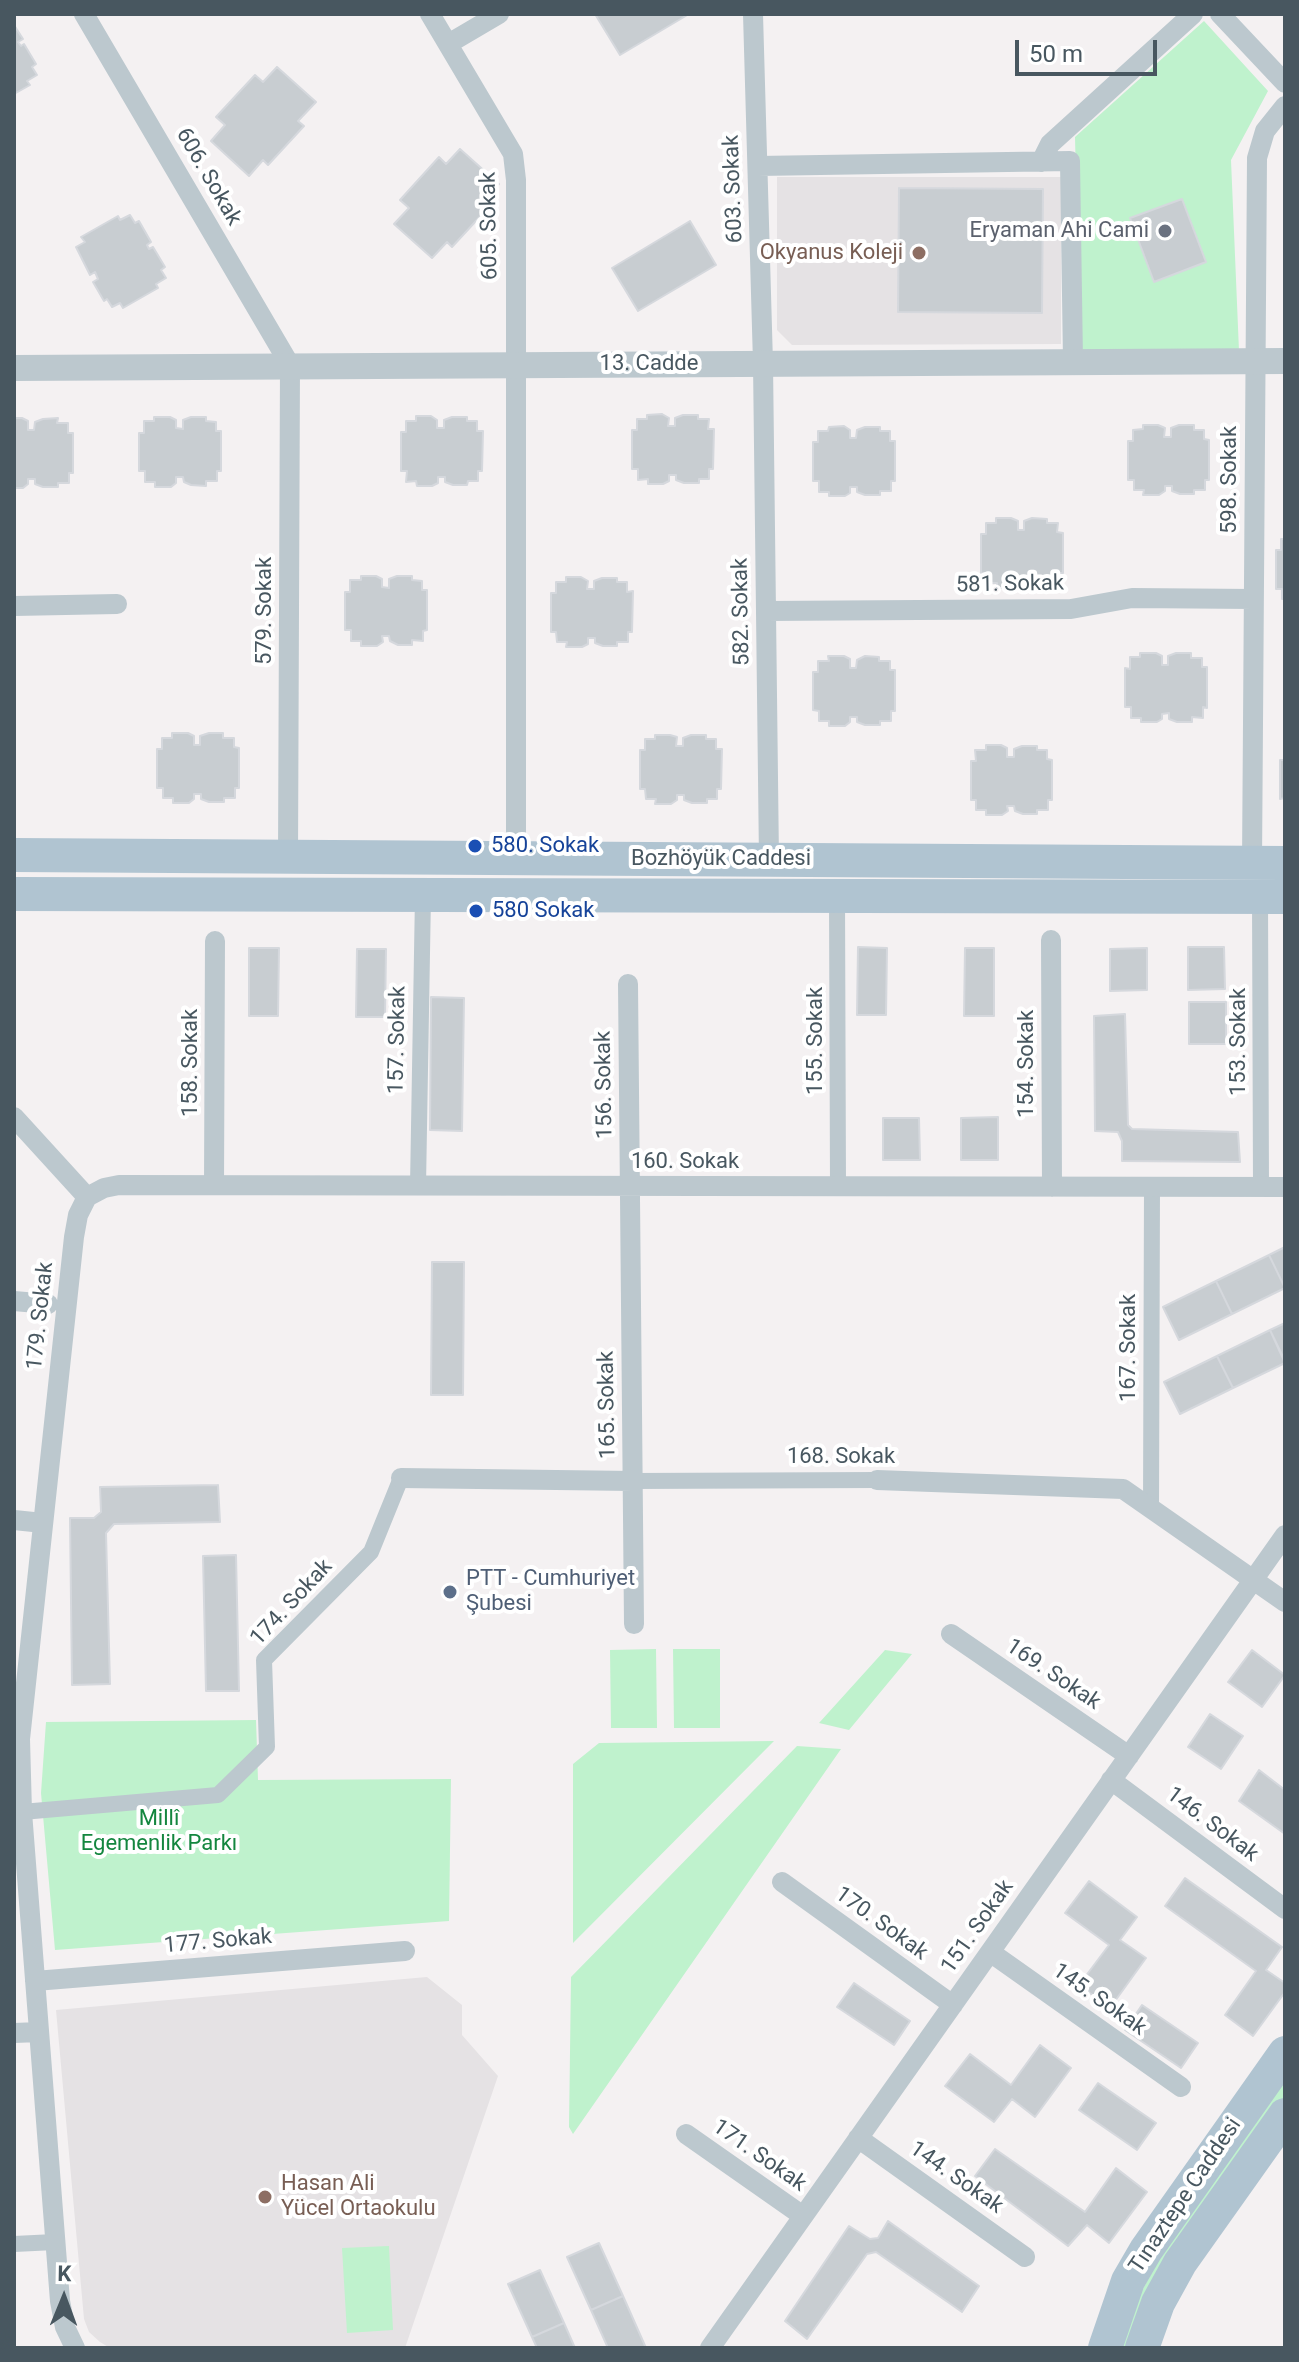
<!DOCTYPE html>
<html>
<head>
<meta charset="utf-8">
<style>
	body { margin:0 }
	#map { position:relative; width:1299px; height:2362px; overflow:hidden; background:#f4f1f2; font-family:Roboto,sans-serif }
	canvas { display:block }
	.frame { position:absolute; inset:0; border:16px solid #485760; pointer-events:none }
	.north { position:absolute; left:24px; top:2258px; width:80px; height:80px; -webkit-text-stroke:6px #fff; paint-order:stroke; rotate:1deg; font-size:22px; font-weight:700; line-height:32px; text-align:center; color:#485760 }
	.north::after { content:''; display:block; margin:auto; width:28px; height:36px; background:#485760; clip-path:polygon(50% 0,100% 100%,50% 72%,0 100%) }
	.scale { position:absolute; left:1015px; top:40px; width:142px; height:36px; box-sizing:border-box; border:4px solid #485760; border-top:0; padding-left:10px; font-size:24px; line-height:28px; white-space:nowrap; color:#485760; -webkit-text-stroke:6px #fff; paint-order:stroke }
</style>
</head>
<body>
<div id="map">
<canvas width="1299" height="2362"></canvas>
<div class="frame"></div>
<div class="north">K</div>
<div class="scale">50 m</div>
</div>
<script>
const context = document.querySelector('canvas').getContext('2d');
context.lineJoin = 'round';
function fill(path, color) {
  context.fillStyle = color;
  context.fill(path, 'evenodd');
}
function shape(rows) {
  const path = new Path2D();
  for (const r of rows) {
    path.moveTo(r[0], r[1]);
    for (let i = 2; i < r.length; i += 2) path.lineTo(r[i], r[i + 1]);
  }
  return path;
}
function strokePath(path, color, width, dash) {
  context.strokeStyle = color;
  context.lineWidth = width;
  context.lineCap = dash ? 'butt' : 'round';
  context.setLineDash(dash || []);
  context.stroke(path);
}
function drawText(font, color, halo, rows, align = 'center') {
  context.font = font + ' Roboto,sans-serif';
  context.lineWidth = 8;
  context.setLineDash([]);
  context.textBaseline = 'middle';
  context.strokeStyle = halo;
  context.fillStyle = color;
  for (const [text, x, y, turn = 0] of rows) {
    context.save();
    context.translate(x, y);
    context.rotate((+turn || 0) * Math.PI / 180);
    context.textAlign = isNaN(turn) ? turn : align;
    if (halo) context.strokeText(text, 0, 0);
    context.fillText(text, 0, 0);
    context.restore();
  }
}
const education = shape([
	[777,177,1061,177,1061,344,792,345,777,330],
	[427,1977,462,2005,462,2035,498,2076,405,2348,110,2348,100,2342,89,2332,84,2319,56,2010]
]);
const green = shape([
	[1204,21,1268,91,1231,160,1239,351,1080,350,1075,137],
	[656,1649,657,1728,611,1728,610,1650],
	[673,1649,720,1649,720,1728,674,1728],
	[885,1650,912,1654,849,1730,819,1723],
	[256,1720,258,1780,451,1779,449,1921,55,1950,41,1793,46,1722],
	[774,1741,573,1943,573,1764,599,1743],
	[797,1746,841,1749,573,2134,569,2127,571,1977],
	[1285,2077,1285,2097,1251,2146,1129,2348,1117,2348,1125,2321,1169,2242],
	[389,2246,393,2330,347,2333,342,2248]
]);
const building = shape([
	[595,14,689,14,620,55,595,14],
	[14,25,23,39,18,42,21,46,24,44,36,64,32,67,37,75,27,81,30,85,14,94,14,25],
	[277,67,316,102,298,121,304,126,268,165,263,160,249,176,211,141,225,125,216,117,255,75,263,82,277,67],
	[460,149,499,184,482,203,487,209,452,247,447,242,432,258,394,224,409,208,400,200,439,157,446,164,460,149],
	[899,188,1043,189,1042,313,898,312,899,188],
	[1182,199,1206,262,1154,282,1130,218,1182,199],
	[130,215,135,223,139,221,151,242,147,245,149,249,153,247,165,267,161,270,166,278,156,284,158,288,123,308,120,303,112,307,107,299,104,301,93,282,98,279,95,272,90,275,76,247,85,242,81,237,118,216,120,220,130,215],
	[690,221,716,265,638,311,612,268,690,221],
	[662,414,669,418,668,426,675,426,675,418,683,415,698,415,698,419,709,419,708,429,714,429,713,469,709,469,709,479,699,479,699,483,684,483,676,480,676,475,669,475,669,481,663,484,648,484,648,479,638,480,638,469,632,469,632,430,637,430,637,419,647,419,647,415,662,414],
	[416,416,431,416,437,420,437,428,444,428,444,420,452,417,467,417,467,421,477,421,477,431,483,431,482,471,478,471,478,481,468,481,467,485,453,485,445,482,445,477,438,477,438,483,432,486,417,486,416,481,406,482,407,471,401,471,401,432,406,432,406,421,416,421,416,416],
	[154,417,170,417,176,420,176,428,183,429,183,420,191,417,206,417,206,421,216,422,216,431,221,431,221,471,217,471,217,481,206,481,206,486,191,485,184,482,183,477,176,477,176,483,171,487,155,487,155,482,145,482,145,471,139,471,139,433,144,433,144,421,154,421,154,417],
	[14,418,22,418,28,421,28,430,34,430,35,422,43,419,58,418,57,423,68,423,68,433,73,433,73,473,69,473,69,483,58,483,58,487,43,487,35,484,35,479,28,479,28,484,23,488,14,488,14,418],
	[1143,425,1158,425,1165,428,1164,437,1171,437,1171,428,1179,425,1194,425,1194,430,1204,430,1204,439,1209,440,1209,480,1205,480,1205,490,1194,490,1194,494,1180,494,1172,491,1172,486,1165,486,1165,491,1159,495,1143,495,1144,490,1134,490,1134,480,1128,480,1128,441,1133,441,1133,430,1143,429,1143,425],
	[844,426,850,430,850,438,856,438,857,430,865,427,880,427,880,431,890,431,890,441,895,441,895,481,891,481,891,491,880,491,880,495,865,495,857,492,857,487,850,487,850,493,845,496,829,496,829,492,819,492,819,481,813,481,813,442,818,442,818,431,828,431,829,427,844,426],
	[996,518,1011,518,1018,521,1018,530,1024,530,1024,521,1032,518,1047,519,1047,523,1058,523,1057,532,1063,533,1063,573,1058,573,1058,583,1048,583,1048,587,1033,587,1025,584,1025,579,1018,579,1018,584,1012,588,997,588,997,583,987,583,987,573,981,573,981,534,986,534,986,523,996,523,996,518],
	[1281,539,1285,539,1285,599,1282,599,1282,589,1276,589,1276,550,1281,550,1281,539],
	[361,576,376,576,382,579,382,587,389,588,389,579,397,576,412,576,412,580,422,581,422,590,427,590,427,630,423,631,423,641,412,640,412,645,398,645,390,641,389,636,382,636,383,642,377,646,361,646,361,641,351,641,351,630,345,630,345,592,350,592,350,580,361,580,361,576],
	[566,577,581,577,588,581,587,589,594,589,594,581,602,578,617,578,617,582,627,582,627,592,633,591,632,632,628,632,628,642,617,642,617,646,603,646,595,643,595,638,588,638,588,644,582,647,566,647,567,642,557,642,556,632,551,632,551,593,556,593,556,582,566,582,566,577],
	[1140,653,1156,653,1162,656,1162,665,1168,665,1168,656,1176,653,1191,653,1191,658,1202,658,1202,667,1207,667,1207,708,1203,707,1203,718,1192,717,1192,722,1177,722,1169,719,1169,713,1162,714,1162,719,1157,722,1141,722,1141,718,1131,718,1131,707,1125,707,1125,668,1130,669,1130,657,1140,657,1140,653],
	[828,656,844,656,850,659,850,668,856,668,857,660,865,656,879,657,879,661,890,661,890,670,895,670,895,711,891,711,891,721,880,721,880,725,865,725,857,722,857,717,850,717,850,722,845,726,829,726,829,721,819,721,819,711,813,710,813,672,818,672,818,661,829,661,828,656],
	[172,733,188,733,194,736,194,745,200,745,200,736,209,733,223,733,223,738,234,738,234,747,239,748,239,788,235,788,235,798,224,798,224,802,209,802,201,799,201,794,194,794,194,799,189,803,173,803,173,798,163,798,163,788,157,788,157,749,162,749,162,738,172,738,172,733],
	[655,735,670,735,677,737,676,746,683,746,683,738,691,735,706,735,706,739,716,739,716,749,722,749,721,789,717,789,717,799,707,799,707,803,692,803,684,800,684,795,677,795,677,800,671,804,655,804,656,799,646,799,645,789,640,789,640,750,645,750,645,739,655,739,655,735],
	[986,745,1001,745,1007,748,1007,757,1014,757,1014,749,1022,746,1037,746,1037,750,1047,750,1047,759,1052,760,1052,800,1048,800,1048,810,1037,810,1037,814,1023,814,1015,811,1014,806,1007,806,1008,811,1002,815,986,815,986,810,976,810,976,800,971,800,971,761,976,761,975,750,986,750,986,745],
	[1280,760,1285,760,1285,798,1280,799,1280,760],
	[858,947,887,948,886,1015,857,1015,858,947],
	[1188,947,1224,947,1225,989,1188,990,1188,947],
	[249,948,279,948,278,1016,249,1016,249,948],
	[965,948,994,948,994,1016,964,1016,965,948],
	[1147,948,1147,990,1110,991,1110,949,1147,948],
	[357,949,386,949,385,1017,356,1017,357,949],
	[431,997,464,998,462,1131,430,1130,431,997],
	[1189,1002,1226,1002,1226,1044,1189,1044,1189,1002],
	[1125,1014,1128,1125,1132,1129,1238,1132,1240,1162,1122,1161,1122,1141,1118,1132,1095,1131,1094,1016,1125,1014],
	[998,1117,998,1160,961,1160,961,1118,998,1117],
	[883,1118,919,1118,920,1160,883,1160,883,1118],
	[1285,1247,1285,1288,1269,1255,1285,1247],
	[1269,1255,1285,1288,1232,1314,1216,1281,1269,1255],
	[432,1262,464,1262,463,1395,431,1395,432,1262],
	[1216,1281,1232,1314,1179,1340,1163,1307,1216,1281],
	[1285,1323,1285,1361,1270,1330,1285,1323],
	[1270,1330,1285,1363,1233,1388,1217,1356,1270,1330],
	[1217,1356,1233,1388,1180,1414,1164,1382,1217,1356],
	[218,1485,220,1522,114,1524,106,1533,110,1684,72,1685,70,1518,94,1518,101,1512,100,1487,218,1485],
	[236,1555,239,1691,206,1691,203,1556,236,1555],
	[1252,1650,1285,1675,1262,1707,1228,1682,1252,1650],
	[1210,1714,1243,1736,1221,1769,1188,1747,1210,1714],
	[1259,1770,1285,1790,1285,1834,1239,1801,1259,1770],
	[1185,1878,1282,1947,1266,1970,1285,1983,1285,1992,1253,2036,1225,2015,1256,1971,1165,1906,1185,1878],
	[1089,1881,1137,1917,1120,1940,1146,1958,1110,2008,1079,1985,1109,1945,1065,1913,1089,1881],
	[854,1983,910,2021,894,2045,837,2007,854,1983],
	[1142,2005,1198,2043,1181,2068,1125,2030,1142,2005],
	[1040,2045,1071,2068,1035,2117,1012,2099,994,2122,945,2086,970,2054,1011,2085,1040,2045],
	[1098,2083,1156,2123,1137,2150,1079,2110,1098,2083],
	[995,2149,1085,2212,1116,2168,1147,2192,1109,2243,1087,2225,1068,2246,975,2176,995,2149],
	[888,2221,979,2286,962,2312,876,2252,867,2254,807,2339,785,2321,849,2226,870,2239,878,2238,888,2221],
	[599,2243,623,2296,591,2310,567,2257,599,2243],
	[540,2270,564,2323,532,2337,508,2284,540,2270],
	[623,2296,646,2348,608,2348,591,2310,623,2296],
	[564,2323,575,2348,537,2348,532,2337,564,2323]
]);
const pedestrian = shape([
	[837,896,838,1187],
	[1260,897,1261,1187],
	[418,1186,423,895],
	[633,1481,877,1480],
	[1151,1508,1152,1187],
	[22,1812,218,1795,267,1747,264,1660,371,1552,401,1478],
	[14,2244,55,2242]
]);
const minor = shape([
	[84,14,290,365,288,856],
	[430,14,513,154,516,180,516,858],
	[753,14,763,363,769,860],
	[1220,14,1285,83],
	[448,44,499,14],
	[1041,162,1050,144,1193,14],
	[758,166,1070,161,1073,361],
	[14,606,117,604],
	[766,611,1071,609,1132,598,1253,599],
	[1252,863,1257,158,1265,131,1285,106],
	[1051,940,1052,1187],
	[628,984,634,1624],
	[14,1117,87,1197],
	[214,1185,215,941],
	[87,1197,104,1188,119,1185,1285,1187],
	[14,1301,48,1304],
	[401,1478,633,1481],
	[877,1480,1123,1489,1285,1602],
	[14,1520,43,1523],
	[951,1634,1129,1756],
	[1111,1780,1285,1909],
	[782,1882,953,2005],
	[990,1952,1181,2087],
	[35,1981,405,1951],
	[14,2033,39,2032],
	[686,2134,803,2216],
	[858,2138,1025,2257],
	[75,2348,65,2327,60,2301,22,1812,20,1739,74,1237,78,1215,87,1197],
	[710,2348,1285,1535]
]);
const tertiary = shape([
	[14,368,1285,361]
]);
const primary = shape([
	[14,855,1285,863],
	[14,894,1285,897],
	[1105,2348,1128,2281,1146,2250,1285,2053],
	[1142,2348,1158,2303,1180,2263,1285,2115]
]);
const markers = [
	[1165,231,8,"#6b7280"],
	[919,253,8,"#8d6e63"],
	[475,846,8,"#1a4fb4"],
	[476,911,8,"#1a4fb4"],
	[450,1592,8,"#5c6f8a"],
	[265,2197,8,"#8d6e63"]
];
const streetNames = [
	["606. Sokak",208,177,60],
	["603. Sokak",734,189,-92],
	["605. Sokak",490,226,-91],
	["13. Cadde",649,364],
	["598. Sokak",1230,480,-90],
	["581. Sokak",1010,585,-1],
	["579. Sokak",265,611,-90],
	["582. Sokak",742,612,-91],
	["Bozhöyük Caddesi",721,859],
	["157. Sokak",398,1040,-89],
	["155. Sokak",816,1041,-90],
	["153. Sokak",1239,1042,-90],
	["158. Sokak",191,1063,-90],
	["154. Sokak",1027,1064,-90],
	["156. Sokak",605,1085,-91],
	["160. Sokak",685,1162],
	["179. Sokak",41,1316,-84],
	["167. Sokak",1129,1348,-90],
	["165. Sokak",608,1405,-91],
	["168. Sokak",841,1457],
	["174. Sokak",292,1603,-47],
	["169. Sokak",1053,1675,34],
	["146. Sokak",1212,1825,37],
	["170. Sokak",881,1924,36],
	["151. Sokak",978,1927,-55],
	["177. Sokak",218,1942,-5],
	["145. Sokak",1099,2000,35],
	["171. Sokak",759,2156,35],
	["144. Sokak",956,2178,35],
	["Tınaztepe Caddesi",1186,2196,-56]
];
const worshipNames = [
	["Eryaman Ahi Cami",1149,231]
];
const educationNames = [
	["Okyanus Koleji",903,253],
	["Hasan Ali",281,2184,"left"],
	["Yücel Ortaokulu",281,2209,"left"]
];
const transitNames = [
	["580. Sokak",491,846],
	["580 Sokak",492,911]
];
const serviceNames = [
	["PTT - Cumhuriyet",466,1579],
	["Şubesi",466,1604]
];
const parkNames = [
	["Millî",159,1819],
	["Egemenlik Parkı",159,1844]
];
fill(education, '#e5e2e4');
fill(green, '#bff2cd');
fill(building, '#c8cdd1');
strokePath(building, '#d5d8dd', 2);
strokePath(pedestrian, '#bcc8ce', 16);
strokePath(minor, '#bcc8ce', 20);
strokePath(tertiary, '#bcc8ce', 26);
strokePath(primary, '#b0c4d1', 34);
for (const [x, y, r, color] of markers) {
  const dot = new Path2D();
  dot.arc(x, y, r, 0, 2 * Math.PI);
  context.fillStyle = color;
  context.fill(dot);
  strokePath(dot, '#fff', 3);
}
drawText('22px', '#485760', '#fff', streetNames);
drawText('22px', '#5b616d', '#fff', worshipNames, 'right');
drawText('22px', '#785e54', '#fff', educationNames, 'right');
drawText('22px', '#164399', '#fff', transitNames, 'left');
drawText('22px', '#4e5e75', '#fff', serviceNames, 'left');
drawText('22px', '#14863f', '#fff', parkNames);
</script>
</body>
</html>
